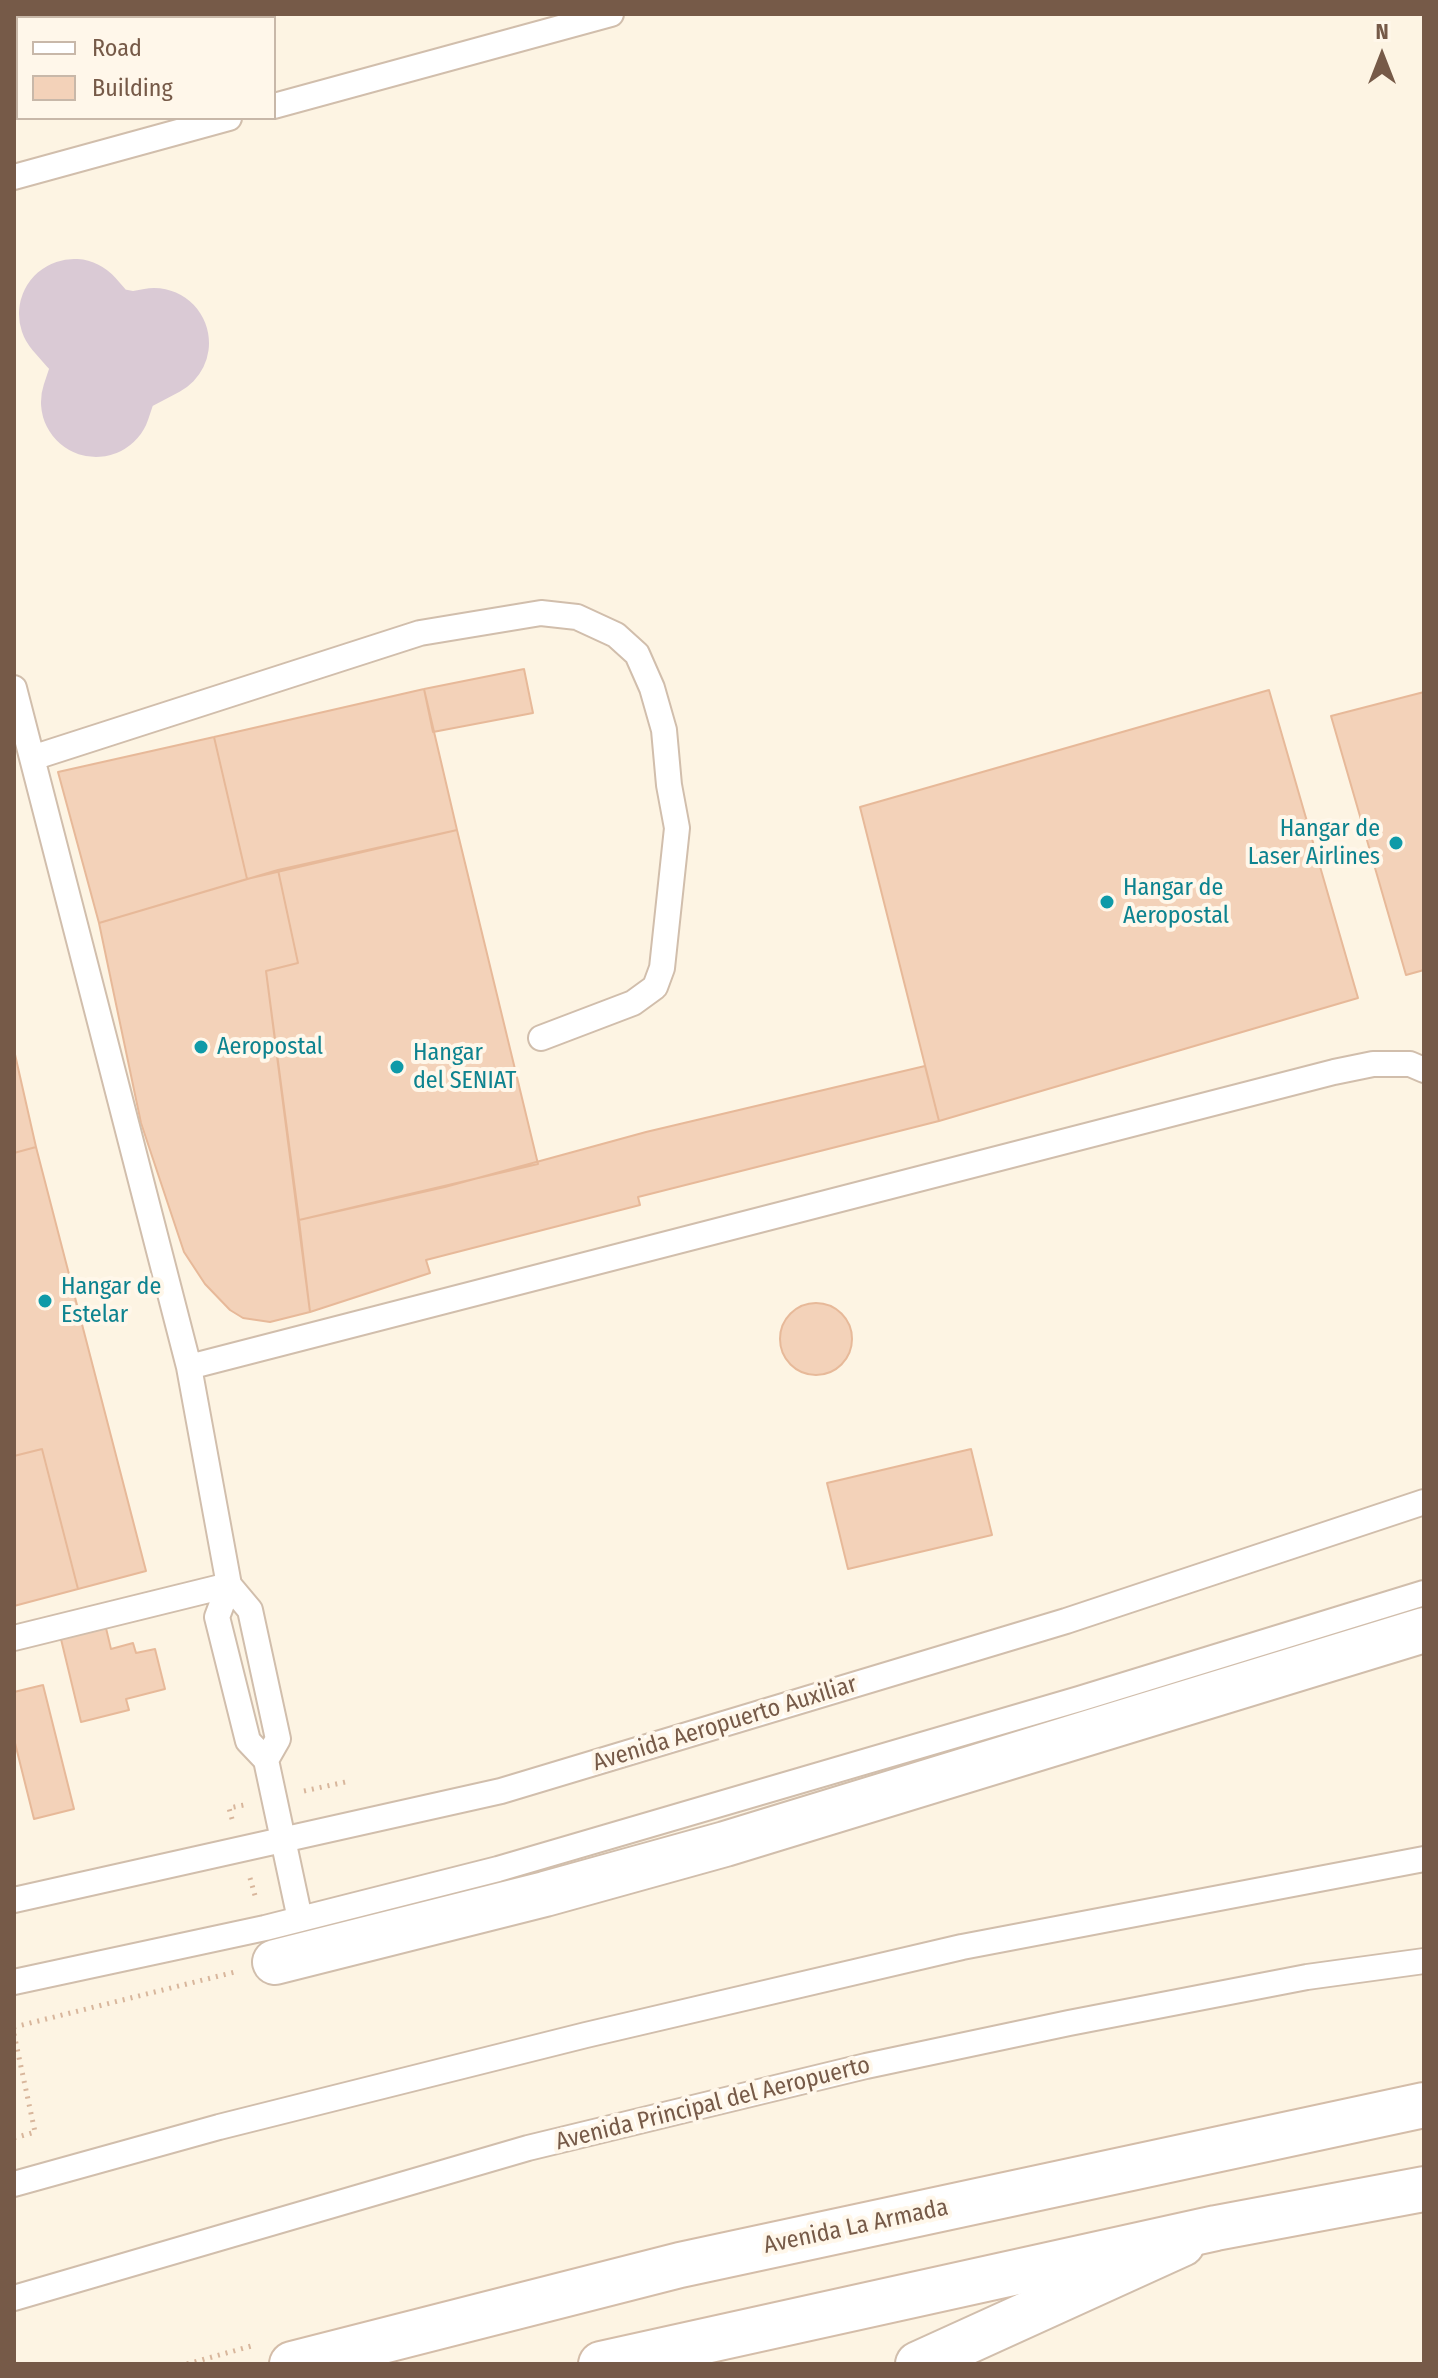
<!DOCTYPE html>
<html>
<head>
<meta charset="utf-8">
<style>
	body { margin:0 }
	#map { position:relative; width:1438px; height:2378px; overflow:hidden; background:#fdf4e3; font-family:"Fira Sans Condensed",sans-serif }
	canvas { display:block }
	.frame { position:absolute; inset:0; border:16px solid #765a48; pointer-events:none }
	.legend { position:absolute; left:16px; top:16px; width:260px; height:104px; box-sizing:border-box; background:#fff7ea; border:2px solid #c8b8a9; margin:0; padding:10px 14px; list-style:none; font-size:24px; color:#765a48 }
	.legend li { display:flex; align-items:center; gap:16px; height:40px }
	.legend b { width:40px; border:2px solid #c8b8a9 }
	.north { position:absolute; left:1342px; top:16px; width:80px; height:80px; -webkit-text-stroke:6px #fff7ea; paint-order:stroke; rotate:0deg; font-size:22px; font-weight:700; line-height:32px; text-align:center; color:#765a48 }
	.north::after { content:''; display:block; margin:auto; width:28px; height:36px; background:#765a48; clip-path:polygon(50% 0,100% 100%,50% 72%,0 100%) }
</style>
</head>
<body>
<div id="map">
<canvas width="1438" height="2378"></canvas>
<div class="frame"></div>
<ul class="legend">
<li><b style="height:10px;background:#fff"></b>Road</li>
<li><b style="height:22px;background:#f3d2b9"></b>Building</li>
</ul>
<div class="north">N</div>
</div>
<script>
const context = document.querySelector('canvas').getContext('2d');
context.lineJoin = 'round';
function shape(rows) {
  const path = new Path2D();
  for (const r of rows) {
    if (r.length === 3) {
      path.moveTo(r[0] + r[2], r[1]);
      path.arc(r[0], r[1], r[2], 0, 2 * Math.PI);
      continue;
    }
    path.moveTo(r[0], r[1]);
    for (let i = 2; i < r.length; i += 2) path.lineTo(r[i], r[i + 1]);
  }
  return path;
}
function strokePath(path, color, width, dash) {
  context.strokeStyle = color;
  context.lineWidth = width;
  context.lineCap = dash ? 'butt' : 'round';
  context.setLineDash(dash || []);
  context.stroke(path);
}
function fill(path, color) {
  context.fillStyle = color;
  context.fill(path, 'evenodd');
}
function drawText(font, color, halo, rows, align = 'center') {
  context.font = font + ' "Fira Sans Condensed",sans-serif';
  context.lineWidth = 8;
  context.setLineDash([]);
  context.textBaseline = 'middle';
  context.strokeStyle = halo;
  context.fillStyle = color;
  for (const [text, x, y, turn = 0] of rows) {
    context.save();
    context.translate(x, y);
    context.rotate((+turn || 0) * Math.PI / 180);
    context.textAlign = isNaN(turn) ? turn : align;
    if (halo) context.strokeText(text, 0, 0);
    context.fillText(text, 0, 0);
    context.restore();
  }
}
const taxiway = shape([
	[74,314,88,330,102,341,132,347,154,343,116,363,103,381,96,402]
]);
const building = shape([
	[524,669,533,713,433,732,424,689,524,669],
	[424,689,457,830,247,879,214,737,424,689],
	[1269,690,1358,998,939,1121,860,807,1269,690],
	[1424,692,1424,970,1406,975,1331,716,1424,692],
	[214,737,247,879,99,923,58,772,214,737],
	[457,830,538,1164,299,1220,266,971,298,963,278,870,457,830],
	[278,870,298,963,266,971,310,1312,270,1322,243,1318,230,1310,205,1284,184,1252,141,1123,99,923,278,870],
	[14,1050,36,1147,14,1153,14,1050],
	[925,1066,939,1121,638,1197,640,1205,426,1260,430,1273,310,1312,299,1220,445,1187,646,1132,925,1066],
	[36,1147,146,1571,78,1589,42,1449,14,1456,14,1153,36,1147],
	[816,1339,36],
	[42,1449,78,1589,14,1606,14,1456,42,1449],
	[971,1449,992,1535,848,1569,827,1483,971,1449],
	[105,1624,111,1649,133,1643,136,1653,155,1649,165,1689,126,1699,129,1710,81,1722,60,1635,105,1624],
	[43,1685,74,1809,34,1819,14,1739,14,1692,43,1685]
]);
const path = shape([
	[304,1791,350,1781],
	[232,1819,229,1808,244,1805],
	[250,1878,256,1899],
	[14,2027,235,1972],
	[14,2034,35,2132,14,2138],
	[187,2364,255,2345]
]);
const lane = shape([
	[274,106,611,14],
	[14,177,229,118],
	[14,688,189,1367],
	[32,758,420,633,541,613,577,617,616,635,637,654,652,688,664,730,669,785,677,828,662,968,655,987,633,1003,541,1038],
	[229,1585,217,1617,248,1741,266,1760,300,1919],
	[14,1638,229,1585],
	[266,1760,278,1739,250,1610,229,1585,189,1367,1334,1072,1373,1064,1410,1064,1424,1070],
	[14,1900,501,1791,1066,1621,1424,1502],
	[14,1982,265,1928,498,1869,1079,1699,1424,1593],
	[14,2184,219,2127,586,2035,962,1947,1424,1859],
	[14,2298,528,2148,866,2066,1069,2023,1307,1977,1424,1961]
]);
const street = shape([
	[275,1962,545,1894,725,1844,1424,1630],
	[918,2364,1182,2244]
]);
const secondary = shape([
	[292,2364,680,2265,1424,2105],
	[601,2364,1216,2228,1424,2189]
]);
const markers = [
	[1396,843,8,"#0f9aa8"],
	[1107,902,8,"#0f9aa8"],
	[201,1047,8,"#0f9aa8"],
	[397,1067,8,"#0f9aa8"],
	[45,1301,8,"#0f9aa8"]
];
const cultureNames = [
	["Hangar de",1380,829,"right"],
	["Laser Airlines",1380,857,"right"],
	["Hangar de",1123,888],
	["Aeropostal",1123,916],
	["Aeropostal",217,1047],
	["Hangar",413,1053],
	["del SENIAT",413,1081],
	["Hangar de",61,1287],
	["Estelar",61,1315]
];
const streetNames = [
	["Avenida Aeropuerto Auxiliar",725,1724,-17],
	["Avenida Principal del Aeropuerto",713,2104,-14],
	["Avenida La Armada",856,2227,-12]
];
strokePath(taxiway, '#dacad5', 110);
fill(building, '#f3d2b9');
strokePath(building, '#e7b999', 2);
strokePath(lane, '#d1beac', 28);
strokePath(street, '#d1beac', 48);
strokePath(secondary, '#d4bda9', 48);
strokePath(path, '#d8b69c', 5, [2, 6]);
strokePath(lane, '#fff', 24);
strokePath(street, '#fff', 44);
strokePath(secondary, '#fff', 44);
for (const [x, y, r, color] of markers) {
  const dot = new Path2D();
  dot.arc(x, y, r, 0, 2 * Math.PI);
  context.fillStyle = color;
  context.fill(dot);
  strokePath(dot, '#fff7ea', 3);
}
drawText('24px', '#0d838f', '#fff7ea', cultureNames, 'left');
drawText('24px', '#765a48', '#fff7ea', streetNames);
</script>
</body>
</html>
